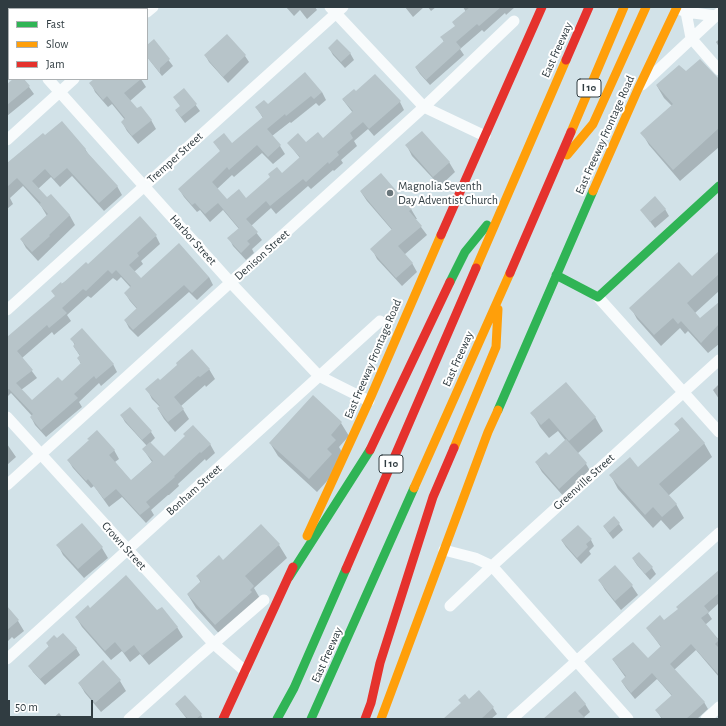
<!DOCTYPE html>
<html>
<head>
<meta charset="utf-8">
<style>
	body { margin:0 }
	#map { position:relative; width:726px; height:726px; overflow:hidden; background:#d2e2e8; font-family:"Alegreya Sans",sans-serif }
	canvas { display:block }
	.frame { position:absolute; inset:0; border:8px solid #303c41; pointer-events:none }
	.legend { position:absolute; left:8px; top:8px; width:140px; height:72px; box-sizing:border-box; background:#fff; border:1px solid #acb1b3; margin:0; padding:5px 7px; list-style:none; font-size:12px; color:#303c41 }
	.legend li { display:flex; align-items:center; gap:8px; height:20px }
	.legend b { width:20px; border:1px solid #acb1b3 }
	.scale { position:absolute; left:8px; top:700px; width:85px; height:18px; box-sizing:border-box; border:2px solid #303c41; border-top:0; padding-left:5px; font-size:12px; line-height:14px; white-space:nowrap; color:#303c41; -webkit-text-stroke:3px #fff; paint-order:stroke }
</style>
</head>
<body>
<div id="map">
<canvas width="726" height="726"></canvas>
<div class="frame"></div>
<ul class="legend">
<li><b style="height:5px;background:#30b455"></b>Fast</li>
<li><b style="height:5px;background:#ff9f0a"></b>Slow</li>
<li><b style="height:5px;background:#e5322d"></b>Jam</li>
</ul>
<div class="scale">50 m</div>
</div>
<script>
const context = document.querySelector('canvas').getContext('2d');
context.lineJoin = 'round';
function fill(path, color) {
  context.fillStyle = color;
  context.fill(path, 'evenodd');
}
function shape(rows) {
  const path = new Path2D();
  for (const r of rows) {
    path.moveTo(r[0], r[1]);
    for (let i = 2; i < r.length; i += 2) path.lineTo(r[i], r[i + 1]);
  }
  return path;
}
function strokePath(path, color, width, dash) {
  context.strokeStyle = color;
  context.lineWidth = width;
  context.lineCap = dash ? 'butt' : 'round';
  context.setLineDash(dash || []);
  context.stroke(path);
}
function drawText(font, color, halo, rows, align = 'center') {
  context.font = font + ' "Alegreya Sans",sans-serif';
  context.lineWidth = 4;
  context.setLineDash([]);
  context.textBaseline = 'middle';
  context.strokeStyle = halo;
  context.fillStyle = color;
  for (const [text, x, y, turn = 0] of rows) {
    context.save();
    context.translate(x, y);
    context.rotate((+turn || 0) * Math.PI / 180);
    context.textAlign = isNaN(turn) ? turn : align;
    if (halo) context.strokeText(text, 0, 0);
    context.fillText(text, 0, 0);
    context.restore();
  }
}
const shadow = shape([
	[22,7,46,7,44,9,24,9],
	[77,7,129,7,127,9,123,7,121,9,79,9],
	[286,7,315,7,317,10,307,19,300,10,294,16],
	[405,7,424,7,413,17],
	[428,7,436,7,431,11],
	[463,7,515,7,506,15,505,13,484,32,482,30,460,49,464,55,430,85,420,74,416,68,444,42,442,38,455,27,466,12],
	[227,35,245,56,249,62,228,83,209,62,205,55],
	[719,39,719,47,716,42],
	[154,41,173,66,162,76,147,57,147,46],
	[329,48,350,53,354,60,345,68,333,55],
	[686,73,719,81,719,147,680,181,649,145,642,133,672,106,664,98,657,86],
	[14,79,22,79,29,87,34,94,7,116,7,86],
	[96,79,141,79,146,87,130,101,137,110,151,120,156,129,138,144,127,131,122,122,125,120,112,104,108,107,95,92,91,83],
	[184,89,200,111,185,123,176,111,181,107,174,97],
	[322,92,326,100,319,106,316,103,291,123,290,122,272,136,280,146,285,154,273,164,262,153,234,177,232,175,217,189,227,200,246,199,282,174,300,158,288,143,306,144,323,139,353,113,343,100,356,93,400,102,404,110,374,136,368,129,354,141,357,146,341,160,343,163,334,171,333,170,311,189,308,186,276,214,271,208,251,226,262,240,252,249,254,253,246,260,233,246,229,238,239,229,223,210,210,222,200,210,197,212,184,197,179,189,221,152,214,142,232,144,263,118,256,107],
	[45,137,85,149,89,155,117,186,122,195,104,211,72,176,60,187,51,177,38,189,47,198,51,195,70,216,75,225,38,261,26,248,21,239,47,216,41,206,23,186,10,198,13,204,7,209,7,165],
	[407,146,449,162,455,172,440,186,412,156],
	[361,192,411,209,417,219,415,219,427,235,404,255,412,263,417,272,402,286,377,259,372,249,392,230,367,201],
	[665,209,669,216,655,228,641,210],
	[156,236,160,244,141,261,143,264,134,272,141,279,209,277,213,285,197,300,189,292,138,337,129,328,125,320,137,309,130,301,125,293,131,288,121,277,117,281,113,278,91,298,88,296,67,315,71,321,54,335,52,332,22,358,37,378,21,390,32,402,62,382,81,364,78,358,80,356,74,347,75,346,72,339,113,364,117,372,101,386,99,383,79,402,82,407,46,437,35,425,31,417,32,416,11,393,8,396,7,394,7,338,56,297,52,291,88,265],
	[719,253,719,291,695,313,700,319,719,303,719,344,708,353,688,331,685,334,680,328,661,346,637,319,631,308,692,278],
	[209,369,215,379,206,387,205,385,181,406,189,419,175,432,164,419,158,409,160,407,152,399,147,389,160,381],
	[566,384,595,417,603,431,577,454,586,464,592,474,565,498,542,472,536,462,549,456,566,441,558,431,549,438,540,427,532,413],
	[719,384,719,399,713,390],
	[313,397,341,423,349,436,339,447,343,454,339,468,317,492,278,456,270,443],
	[121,415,151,432,155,438,150,443,163,458,210,444,215,453,206,461,205,459,178,484,179,486,169,495,168,495,151,510,154,515,146,523,122,497,109,507,94,486,91,488,73,468,68,460,114,450,119,459,115,462,131,481,152,462,143,449,147,446,125,422],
	[676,424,704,443,712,457,668,496,676,504,684,518,670,530,661,520,653,528,618,489,611,476,638,468,680,431],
	[7,444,16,457,7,465],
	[619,524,623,530,613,539,604,527],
	[591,540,594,546,589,551,591,554,581,564,566,547,562,541],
	[58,545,102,548,108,558,84,578,63,555],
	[279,545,287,558,254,588,261,600,223,638,196,608,188,595,201,583,197,576,223,561],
	[633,559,652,568,656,574,650,580,637,565],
	[615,567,632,586,638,595,621,610,605,590,599,580],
	[719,571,719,603,708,613,712,619,705,625,719,640,719,677,696,650,674,670,704,702,708,709,697,719,662,719,656,710,672,696,657,679,635,699,626,688,622,682,626,678,613,660,648,660,661,647,647,628,664,622,679,610],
	[7,608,18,621,24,631,14,639,12,637,7,642],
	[90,609,157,612,177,627,183,637,149,665,140,654,130,662,122,651,111,660,82,627,76,617],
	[57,639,76,648,80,655,45,685,33,672,29,666,49,647,47,643],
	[120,681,126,691,101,712,85,693,79,683],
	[185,697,201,715,203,719,187,719,180,710,176,704],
	[469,700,493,708,497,714,491,719,445,719],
	[585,704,590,712,583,718,584,719,544,719],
	[59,713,64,719,52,719]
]);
const building = shape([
	[470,7,501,7,479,26,477,24,456,42,461,48,426,80,415,67,444,41,440,37,455,26,452,22],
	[227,34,246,55,223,77,204,55],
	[154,39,170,59,160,68,160,73,147,57,147,45],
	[337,39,351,53,341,62,328,48],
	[700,59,719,79,719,128,673,170,640,133,673,104,656,85,679,65,686,71],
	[305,72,322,92,314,99,311,96,286,116,285,114,267,129,281,145,268,157,257,145,229,170,227,167,212,182,227,199,239,189,246,198,270,177,268,174,277,167,282,173,300,157,287,143,298,133,306,142,318,132,323,138,353,111,342,99,354,89,356,91,375,74,401,101,369,129,363,122,350,133,353,138,337,152,339,155,329,164,328,162,306,182,303,179,270,206,266,201,246,219,258,232,247,241,250,244,241,253,227,238,239,228,218,203,205,214,195,203,192,205,178,189,220,151,213,142,224,133,232,143,263,117,255,107,264,100,268,104],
	[13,79,24,79,30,86,7,105,7,84],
	[94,79,141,79,124,93,137,108,141,106,152,120,132,136,121,122,125,118,107,96,103,100,89,83],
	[184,88,197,104,181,117,175,110,180,106,173,97],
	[62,121,86,149,85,150,118,186,99,203,67,168,54,179,45,169,32,181,47,197,51,194,70,215,49,235,50,236,32,252,20,239,48,214,39,204,41,203,17,178,7,187,7,163,43,133,45,135],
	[422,131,450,162,433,177,405,145],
	[381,173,412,209,409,211,422,226,398,246,413,263,396,278,370,249,392,229,360,191],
	[655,196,666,209,650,222,640,210],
	[140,216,157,235,137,253,139,256,129,265,141,278,179,243,209,277,192,293,184,285,133,330,124,320,137,308,124,293,131,286,116,270,112,274,108,270,86,291,83,289,62,308,67,313,49,328,47,325,17,351,33,370,16,383,32,400,58,377,62,381,81,363,77,358,80,355,73,346,75,344,70,339,82,328,114,364,96,379,94,376,74,394,78,398,41,430,30,417,33,414,9,389,7,390,7,337,55,296,51,291,61,282,62,284,86,262,88,264],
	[719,251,719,274,687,303,700,318,719,302,719,324,701,343,681,321,678,324,673,318,654,335,629,308,679,262,692,276],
	[192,349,210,369,200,377,198,376,174,397,184,409,168,422,157,408,160,406,145,389,158,378,160,380,177,365,176,363],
	[566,382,596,417,569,441,549,418,541,425,530,413],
	[313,395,342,422,331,435,336,440,327,449,332,454,309,479,269,443],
	[130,407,152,431,142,440,120,415],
	[682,417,705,443,659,484,677,504,662,517,653,507,645,515,609,475,630,457,638,467,680,430,674,424],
	[193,425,211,444,201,453,200,452,174,476,175,477,146,502,150,507,140,515,116,489,104,499,88,479,86,481,67,460,89,440,87,439,97,430,115,450,109,455,131,480,153,461,142,449,150,442,164,456,185,436,183,434],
	[566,439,587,463,559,489,535,462,546,452,549,455],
	[614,516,620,523,609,533,603,526],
	[82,523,103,547,78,569,56,545],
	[261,524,280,544,245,576,254,586,250,590,252,592,215,625,187,594,201,581,196,576,219,555,223,560],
	[578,525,592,539,586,544,588,547,577,558,561,540],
	[639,552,653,567,645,574,632,558],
	[615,565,633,585,615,601,598,580],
	[719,570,719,593,704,606,709,612,701,618,719,640,715,644,719,648,719,675,691,644,670,664,705,702,686,719,663,719,655,710,672,695,652,673,631,693,621,681,626,676,612,659,633,642,648,658,661,646,646,628,660,615,664,620,678,609,676,607],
	[126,575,157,610,162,607,178,627,142,656,134,645,124,653,115,642,105,651,75,617,88,605,90,608],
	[7,606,19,620,7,630],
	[63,633,77,648,40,679,28,666,49,646,46,643,54,635,57,638],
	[103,660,121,680,95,703,78,683],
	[479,690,494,707,481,719,443,719,461,703,458,700,465,694,469,699],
	[575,691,586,704,578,711,586,719,543,719],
	[185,695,202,714,196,719,188,719,175,704]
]);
const street = shape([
	[330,7,424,107,485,136],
	[681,10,686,12,716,16],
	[147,12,153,7],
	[686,12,691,38,719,70],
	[7,33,9,35],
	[48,79,231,283,319,376,369,401],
	[642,85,719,13],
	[7,140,74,79],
	[598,297,719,432],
	[7,310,343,7],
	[7,417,214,644,245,671],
	[7,485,424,107,514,21],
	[444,550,475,558,492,566,628,719],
	[450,606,492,566,719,360],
	[7,659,380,321],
	[129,719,196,659,264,600],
	[512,719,719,533],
	[706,719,719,707]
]);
const fast = shape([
	[556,275,598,297,719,186],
	[450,282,465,252,487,225],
	[498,410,593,191],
	[289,577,370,450],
	[277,719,294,688,346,569],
	[311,719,414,488]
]);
const slow = shape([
	[571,132,624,7],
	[567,155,593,124,646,7],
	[593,191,638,89,677,7],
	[476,268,566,60],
	[454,448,496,347,498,309],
	[414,488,510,273],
	[307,536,369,401,441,235],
	[381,719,488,432,498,410]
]);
const jam = shape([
	[566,60,589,7],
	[441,235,542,7],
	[510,273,571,132],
	[370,450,450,282],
	[346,569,476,268],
	[223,719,293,567],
	[365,719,371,703,380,663,433,497,454,448]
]);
const markers = [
	[390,193,4,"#69767b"]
];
const shields = [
	[589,88,24],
	[391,464,24]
];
const shieldNames = [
	["I 10",589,88],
	["I 10",391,464]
];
const streetNames = [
	["East Freeway",557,50,-66],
	["East Freeway Frontage Road",605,135,-66],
	["Tremper Street",175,158,-42],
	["Harbor Street",193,240,48],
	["Denison Street",262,255,-42],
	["East Freeway Frontage Road",373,359,-67],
	["East Freeway",458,359,-66],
	["Greenville Street",584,482,-42],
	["Bonham Street",194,490,-42],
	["Crown Street",124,546,48],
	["East Freeway",327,655,-66]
];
const poiNames = [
	["Magnolia Seventh",398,186],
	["Day Adventist Church",398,200]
];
fill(shadow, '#0003');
fill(building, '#b7c4c9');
strokePath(street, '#f8fbfc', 11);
strokePath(fast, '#30b455', 9);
strokePath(slow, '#ff9f0a', 9);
strokePath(jam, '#e5322d', 9);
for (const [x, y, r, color] of markers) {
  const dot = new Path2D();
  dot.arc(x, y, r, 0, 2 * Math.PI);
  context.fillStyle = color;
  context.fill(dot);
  strokePath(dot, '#fff', 1.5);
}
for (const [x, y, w] of shields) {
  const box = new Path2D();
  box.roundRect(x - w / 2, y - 9, w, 18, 3);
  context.fillStyle = '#fff';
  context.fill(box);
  strokePath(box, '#303c41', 1);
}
drawText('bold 11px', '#303c41', null, shieldNames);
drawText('12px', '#303c41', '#fff', streetNames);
drawText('12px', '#303c41', '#fff', poiNames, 'left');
</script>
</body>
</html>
